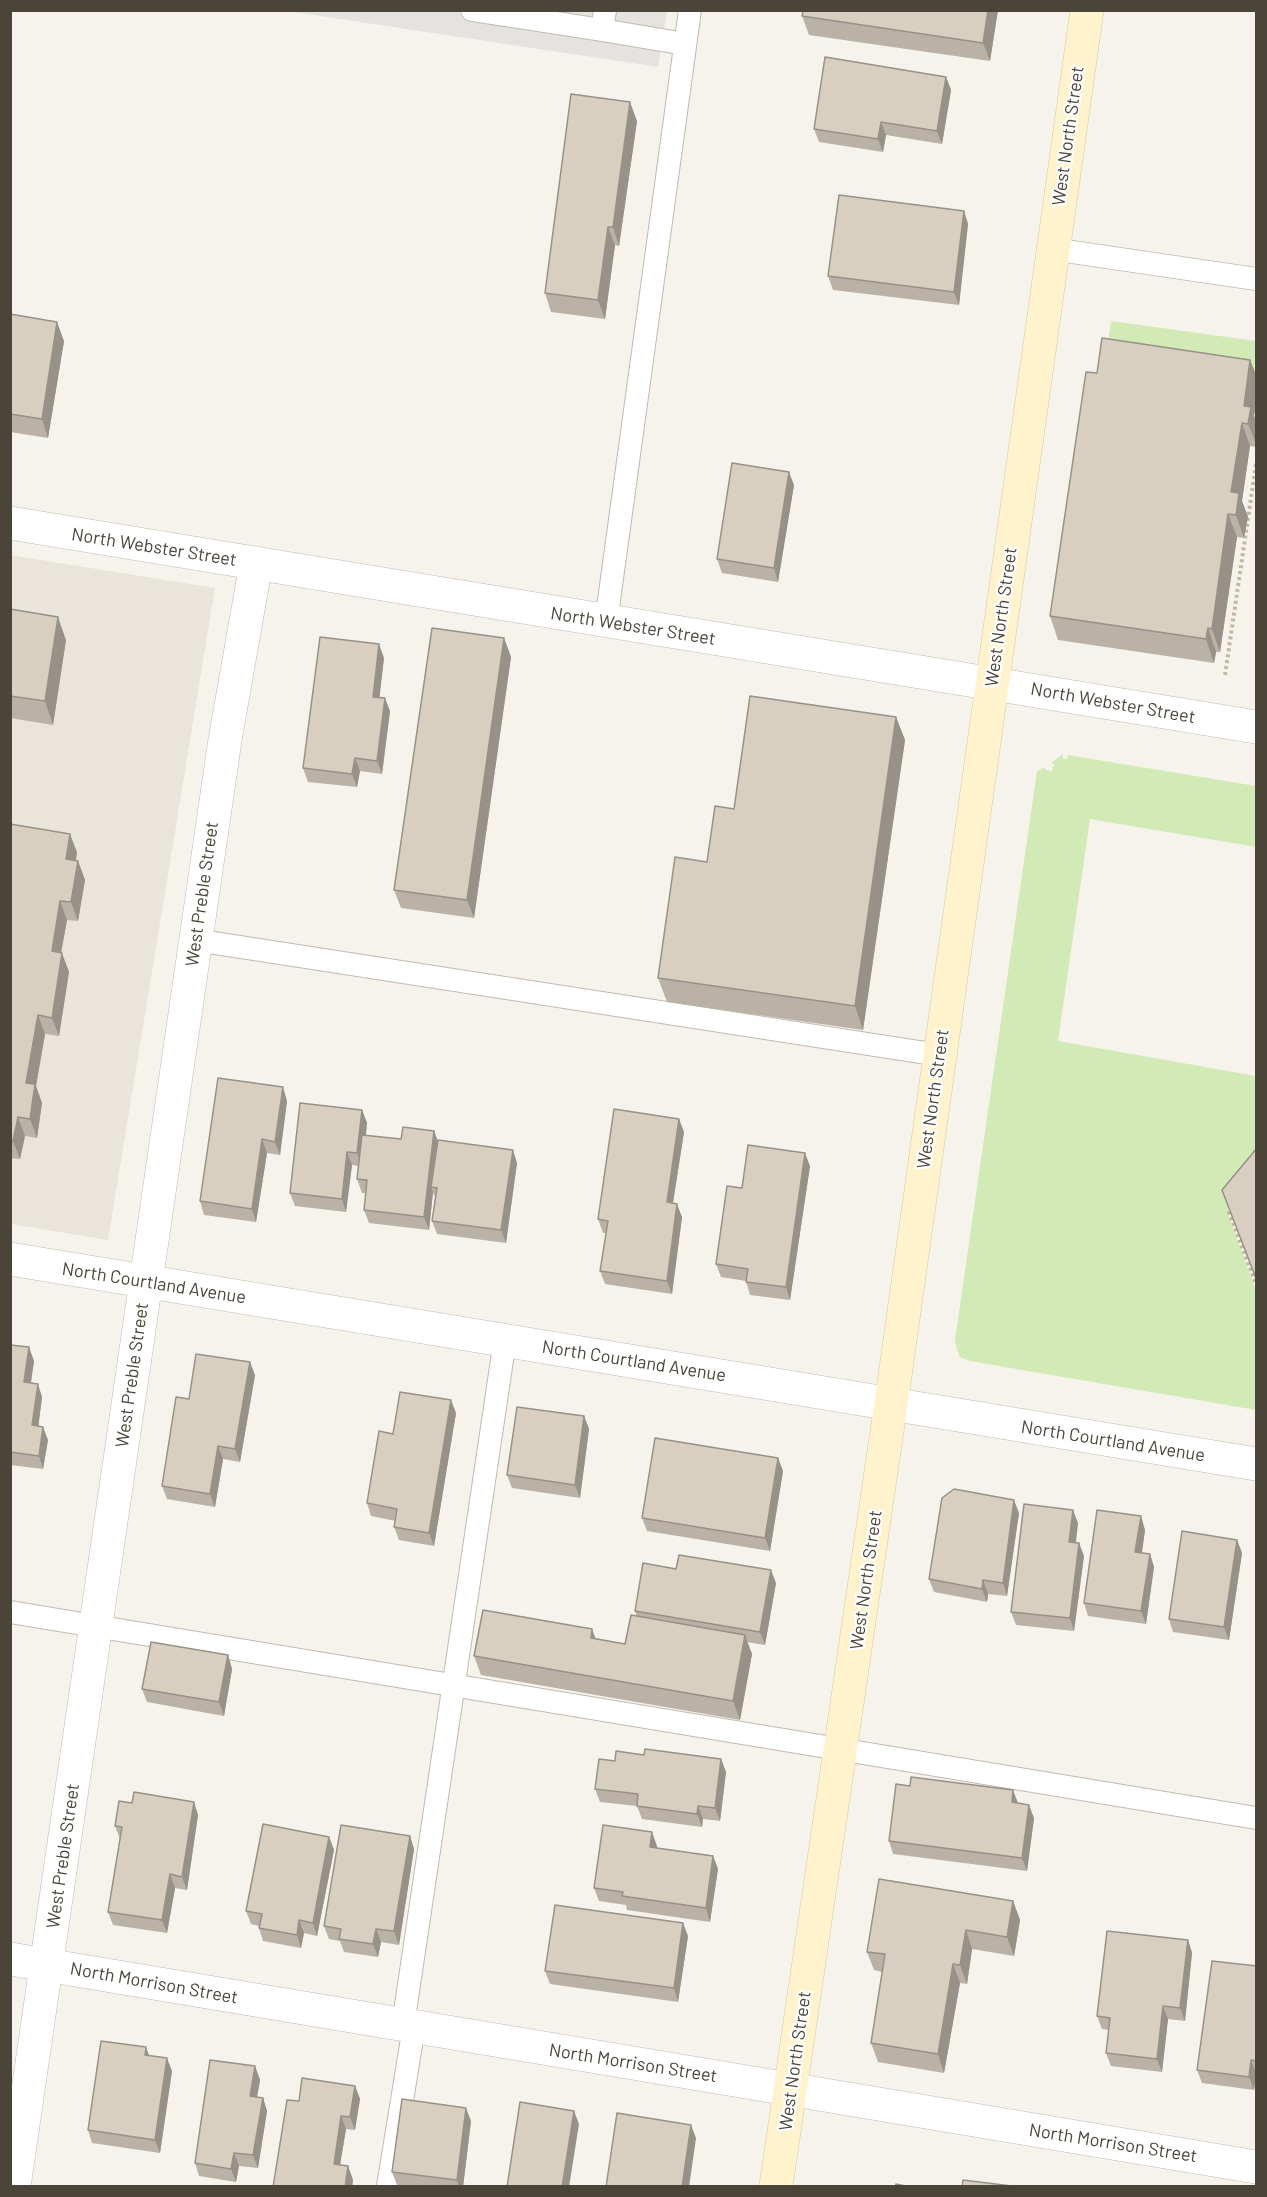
<!DOCTYPE html>
<html>
<head>
<meta charset="utf-8">
<style>
	body { margin:0 }
	#map { position:relative; width:1267px; height:2197px; overflow:hidden; background:#f6f3ec; font-family:Barlow,sans-serif }
	canvas { display:block }
	.frame { position:absolute; inset:0; border:12px solid #4b4439; pointer-events:none }
</style>
</head>
<body>
<div id="map">
<canvas width="1267" height="2197"></canvas>
<div class="frame"></div>
</div>
<script>
const context = document.querySelector('canvas').getContext('2d');
context.lineJoin = 'round';
function fill(path, color) {
  context.fillStyle = color;
  context.fill(path, 'evenodd');
}
function shape(rows) {
  const path = new Path2D();
  for (const r of rows) {
    path.moveTo(r[0], r[1]);
    for (let i = 2; i < r.length; i += 2) path.lineTo(r[i], r[i + 1]);
  }
  return path;
}
function strokePath(path, color, width, dash) {
  context.strokeStyle = color;
  context.lineWidth = width;
  context.lineCap = dash ? 'butt' : 'round';
  context.setLineDash(dash || []);
  context.stroke(path);
}
function drawText(font, color, halo, rows, align = 'center') {
  context.font = font + ' Barlow,sans-serif';
  context.lineWidth = 4.5;
  context.setLineDash([]);
  context.textBaseline = 'middle';
  context.strokeStyle = halo;
  context.fillStyle = color;
  for (const [text, x, y, turn = 0] of rows) {
    context.save();
    context.translate(x, y);
    context.rotate((+turn || 0) * Math.PI / 180);
    context.textAlign = isNaN(turn) ? turn : align;
    if (halo) context.strokeText(text, 0, 0);
    context.fillText(text, 0, 0);
    context.restore();
  }
}
const residential = shape([
	[10,555,215,588,108,1240,11,1224]
]);
const green = shape([
	[1111,321,1256,341,1256,383,1105,361],
	[1063,754,1063,759,1067,759,1068,755,1256,786,1256,847,1090,819,1058,1041,1256,1076,1256,1175,1227,1211,1256,1291,1256,1410,970,1361,960,1357,957,1350,955,1340,1037,771,1045,767,1045,770,1052,771,1054,764,1051,763]
]);
const parking = shape([
	[287,11,667,11,658,67]
]);
const path = shape([
	[1225,675,1256,464],
	[1233,1207,1229,1212,1256,1284]
]);
const lane = shape([
	[472,10,602,30,605,10],
	[602,30,685,44],
	[1052,249,1256,279],
	[606,622,690,10],
	[195,940,939,1055],
	[10,1612,1256,1818],
	[403,2025,505,1340],
	[388,2186,414,2027]
]);
const street = shape([
	[10,523,1256,727],
	[10,1259,1256,1464],
	[10,1959,1256,2167],
	[14,2186,225,740,256,564]
]);
const secondary = shape([
	[776,2186,891,1404,1087,10]
]);
const wall = shape([
	[803,10,998,10,990,61,809,35,802,16],
	[946,77,951,90,942,144,886,135,883,152,819,142,814,129],
	[637,121,619,246,615,245,605,319,551,312,545,293],
	[964,211,968,224,959,305,833,290,828,276],
	[10,314,64,341,48,438,10,432],
	[1250,360,1257,377,1257,399,1254,416,1257,423,1257,447,1250,446,1242,501,1248,517,1244,538,1237,537,1220,652,1216,652,1214,663,1058,640,1050,616,1097,373],
	[794,485,778,582,722,573,717,559],
	[10,609,66,640,53,725,10,718],
	[504,638,511,657,474,918,401,908,394,890],
	[384,658,379,698,390,711,382,774,360,771,357,787,308,782,303,768],
	[896,717,905,740,863,1030,667,1002,658,978,707,862,734,809],
	[10,824,77,852,76,861,78,861,85,880,78,921,67,920,61,953,69,972,59,1036,45,1034,36,1086,42,1103,37,1138,25,1136,20,1159,10,1158],
	[287,1101,280,1155,267,1153,256,1222,204,1215,200,1201],
	[362,1110,367,1123,366,1135,401,1139,434,1131,437,1140,517,1163,506,1243,437,1234,432,1221,435,1198,433,1192,429,1230,369,1223,364,1210,366,1193,362,1193,357,1179,359,1166,352,1165,346,1212,295,1206,290,1193],
	[684,1132,673,1203,682,1217,672,1294,605,1284,600,1271,606,1233,603,1233,598,1219],
	[810,1166,790,1300,750,1295,746,1281,721,1277,716,1264,742,1188],
	[10,1345,34,1361,31,1383,42,1397,38,1426,48,1440,43,1469,10,1465],
	[255,1375,240,1462,223,1459,215,1507,167,1499,162,1486,189,1399],
	[456,1413,434,1546,399,1540,394,1527,396,1521,371,1516,367,1503,393,1434],
	[584,1416,589,1429,580,1498,512,1488,507,1475],
	[778,1458,783,1471,770,1551,647,1531,642,1518],
	[1019,1513,1007,1596,988,1594,987,1602,934,1592,929,1579],
	[1078,1523,1076,1543,1084,1556,1074,1631,1016,1625,1011,1612],
	[1145,1530,1142,1553,1150,1554,1154,1567,1146,1624,1088,1616,1084,1603],
	[1237,1540,1242,1553,1229,1640,1173,1632,1169,1619],
	[776,1583,765,1645,747,1642,752,1654,740,1720,481,1675,474,1656,595,1638,625,1644,637,1617,635,1611],
	[228,1655,232,1669,224,1716,147,1702,142,1689],
	[644,1755,721,1759,726,1772,720,1821,703,1819,702,1827,642,1819,637,1806,600,1802,595,1789,615,1761],
	[194,1802,198,1815,187,1890,175,1888,167,1933,113,1925,108,1912,120,1839,115,1826,132,1803],
	[1034,1818,1027,1871,893,1854,889,1841],
	[410,1836,414,1849,399,1945,381,1942,378,1957,344,1952,340,1941,329,1939,324,1926],
	[329,1837,334,1850,317,1936,304,1933,301,1948,263,1941,259,1928,259,1926,251,1924,246,1911],
	[657,1846,656,1848,713,1856,718,1869,710,1922,627,1910,626,1905,599,1901,594,1888],
	[1013,1901,1020,1920,1014,1956,972,1949,967,1984,960,1983,944,2073,878,2062,871,2043,882,1972,874,1970,867,1952],
	[688,1936,678,2002,550,1984,545,1971],
	[1188,1940,1192,1953,1185,2021,1168,2019,1162,2072,1111,2066,1106,2053,1109,2030,1102,2029,1097,2016],
	[1257,1966,1257,2074,1254,2090,1202,2083,1197,2070],
	[150,2056,172,2071,160,2153,92,2143,88,2130],
	[255,2066,260,2080,257,2097,263,2098,267,2111,258,2168,239,2166,236,2182,199,2176,195,2163],
	[355,2086,360,2099,355,2130,346,2129,340,2165,348,2166,353,2180,352,2187,299,2101],
	[471,2121,463,2187,411,2187,397,2185,392,2172]
]);
const shadedWall = shape([
	[988,10,998,10,990,61,983,43],
	[946,77,951,90,942,144,937,131],
	[630,102,637,121,619,246,613,227],
	[881,122,886,135,883,152,878,139],
	[964,211,968,224,959,305,954,292],
	[608,227,615,245,605,319,598,300],
	[57,322,64,341,48,438,42,419],
	[1250,360,1257,377,1257,399,1254,416,1257,423,1257,446,1248,424,1244,406],
	[1242,423,1250,446,1242,501,1248,517,1244,538,1236,515,1231,492],
	[789,472,794,485,778,582,774,568],
	[1228,514,1237,537,1220,652,1212,629],
	[58,617,66,640,53,725,45,701],
	[1208,628,1216,652,1214,663,1206,639],
	[504,638,511,657,474,918,467,900],
	[379,644,384,658,378,710,373,697],
	[385,698,390,711,382,774,377,761],
	[896,717,905,740,863,1030,855,1006],
	[355,758,360,771,357,787,352,774],
	[70,834,77,852,73,878,66,859],
	[78,861,85,880,78,921,71,902],
	[60,901,67,920,58,970,52,951],
	[62,953,69,972,59,1036,52,1018],
	[38,1015,45,1034,36,1086,42,1103,37,1138,30,1119,26,1083],
	[283,1087,287,1101,280,1155,275,1142],
	[362,1110,367,1123,362,1166,357,1153],
	[18,1117,25,1136,20,1159,13,1141],
	[679,1119,684,1132,671,1215,667,1202],
	[434,1131,439,1144,431,1187,433,1192,429,1230,424,1217],
	[262,1139,267,1153,256,1222,252,1209],
	[513,1150,517,1163,506,1243,501,1230],
	[347,1152,352,1165,346,1212,342,1199],
	[805,1153,810,1166,790,1300,786,1287],
	[677,1204,682,1217,672,1294,667,1281],
	[29,1347,34,1361,29,1395,24,1382],
	[250,1362,255,1375,240,1462,235,1449],
	[38,1384,42,1397,37,1438,32,1425],
	[451,1400,456,1413,434,1546,429,1533],
	[584,1416,589,1429,580,1498,575,1485],
	[43,1427,48,1440,43,1469,39,1456],
	[218,1446,223,1459,215,1507,210,1494],
	[778,1458,783,1471,770,1551,765,1538],
	[1014,1500,1019,1513,1007,1596,1003,1583],
	[1073,1510,1078,1523,1074,1555,1069,1542],
	[1141,1516,1145,1530,1140,1565,1135,1552],
	[1237,1540,1242,1553,1229,1640,1224,1627],
	[1079,1543,1084,1556,1074,1631,1070,1618],
	[1150,1554,1154,1567,1146,1624,1141,1611],
	[771,1570,776,1583,765,1645,760,1632],
	[983,1580,988,1594,987,1602,982,1589],
	[592,1629,599,1648,591,1638],
	[745,1635,752,1654,740,1720,733,1701],
	[228,1655,232,1669,224,1716,219,1702],
	[721,1759,726,1772,720,1821,715,1808],
	[1013,1790,1018,1803,1012,1802],
	[194,1802,198,1815,187,1890,182,1877],
	[1029,1805,1034,1818,1027,1871,1022,1858],
	[698,1806,703,1819,702,1827,697,1814],
	[652,1832,657,1846,655,1860,650,1847],
	[410,1836,414,1849,399,1945,394,1931],
	[329,1837,334,1850,317,1936,313,1923],
	[713,1856,718,1869,710,1922,706,1908],
	[170,1874,175,1888,167,1933,162,1920],
	[1013,1901,1020,1920,1014,1956,1007,1937],
	[299,1920,304,1933,301,1948,297,1935],
	[683,1923,688,1936,678,2002,674,1988],
	[376,1929,381,1942,378,1957,373,1944],
	[966,1930,972,1949,967,1984,960,1965],
	[1188,1940,1192,1953,1185,2021,1180,2008],
	[953,1964,960,1983,944,2073,938,2054],
	[1163,2006,1168,2019,1162,2072,1157,2059],
	[146,2047,151,2061,145,2055],
	[167,2058,172,2071,160,2153,155,2140],
	[1251,2060,1256,2073,1254,2090,1249,2077],
	[255,2066,260,2080,255,2109,250,2096],
	[355,2086,360,2099,355,2130,350,2117],
	[263,2098,267,2111,258,2168,253,2155],
	[466,2108,471,2121,463,2187,459,2187,457,2180],
	[574,2111,579,2124,569,2187,562,2187],
	[341,2116,346,2129,338,2177,334,2164],
	[691,2125,696,2138,689,2187,682,2187],
	[234,2153,239,2166,236,2182,231,2169],
	[348,2166,353,2180,352,2187,345,2187]
]);
const building = shape([
	[803,10,988,10,983,43,802,16,803,10],
	[825,57,946,77,937,131,881,122,878,139,814,129,825,57],
	[571,94,630,102,613,227,608,227,598,300,545,293,571,94],
	[839,195,964,211,954,292,828,276,839,195],
	[10,314,57,322,42,419,10,414,10,314],
	[1102,338,1250,360,1244,406,1251,407,1248,424,1242,423,1231,492,1239,493,1236,515,1228,514,1212,629,1208,628,1206,639,1050,616,1086,372,1097,373,1102,338],
	[732,463,789,472,774,568,717,559,732,463],
	[10,609,58,617,45,701,10,696,10,609],
	[432,628,504,638,467,900,394,890,432,628],
	[320,637,379,644,373,697,385,698,377,761,355,758,352,774,303,768,320,637],
	[750,696,896,717,855,1006,658,978,675,857,707,862,715,806,734,809,750,696],
	[10,824,70,834,66,859,78,861,71,902,60,901,52,951,62,953,52,1018,38,1015,26,1083,35,1084,30,1119,18,1117,13,1141,10,1140,10,824],
	[218,1078,283,1087,275,1142,262,1139,252,1209,200,1201,218,1078],
	[300,1103,362,1110,357,1153,347,1152,342,1199,290,1193,300,1103],
	[614,1109,679,1119,667,1202,677,1204,667,1281,600,1271,608,1221,598,1219,614,1109],
	[403,1127,434,1131,424,1217,364,1210,367,1180,357,1179,362,1135,401,1139,403,1127],
	[438,1140,513,1150,501,1230,432,1221,437,1188,431,1187,438,1140],
	[748,1145,805,1153,786,1287,746,1282,748,1269,716,1264,727,1186,742,1188,748,1145],
	[1257,1148,1257,1281,1222,1190,1257,1148],
	[10,1345,29,1347,24,1382,38,1384,32,1425,43,1427,39,1456,10,1452,10,1345],
	[196,1354,250,1362,235,1449,218,1446,210,1494,162,1486,176,1397,189,1399,196,1354],
	[400,1392,451,1400,429,1533,394,1527,397,1509,367,1503,379,1431,393,1434,400,1392],
	[517,1407,584,1416,575,1485,507,1475,517,1407],
	[655,1438,778,1458,765,1538,642,1518,655,1438],
	[954,1489,1014,1500,1003,1583,983,1580,982,1589,929,1579,942,1498,954,1489],
	[1024,1504,1073,1510,1069,1542,1079,1543,1070,1618,1011,1612,1024,1504],
	[1097,1510,1141,1516,1135,1552,1150,1554,1141,1611,1084,1603,1097,1510],
	[1182,1531,1237,1540,1224,1627,1169,1619,1182,1531],
	[679,1555,771,1570,760,1632,635,1611,643,1563,676,1569,679,1555],
	[483,1610,592,1629,591,1638,625,1644,631,1615,745,1635,733,1701,474,1656,483,1610],
	[151,1642,228,1655,219,1702,142,1689,151,1642],
	[645,1749,721,1759,715,1808,698,1806,697,1814,637,1806,638,1794,595,1789,599,1759,615,1761,616,1751,644,1755,645,1749],
	[911,1777,1013,1790,1012,1802,1029,1805,1022,1858,889,1841,896,1784,910,1786,911,1777],
	[134,1792,194,1802,182,1877,170,1874,162,1920,108,1912,122,1827,115,1826,119,1801,132,1803,134,1792],
	[263,1824,329,1837,313,1923,299,1920,297,1935,259,1928,262,1914,246,1911,263,1824],
	[341,1825,410,1836,394,1931,376,1929,373,1944,339,1939,341,1929,324,1926,341,1825],
	[603,1825,652,1832,650,1847,713,1856,706,1908,622,1896,623,1892,594,1888,603,1825],
	[879,1879,1013,1901,1007,1937,966,1930,960,1965,953,1964,938,2054,871,2043,885,1954,867,1952,879,1879],
	[555,1905,683,1923,674,1988,545,1971,555,1905],
	[1107,1931,1188,1940,1180,2008,1163,2006,1157,2059,1106,2053,1110,2018,1097,2016,1107,1931],
	[1212,1961,1257,1966,1257,2061,1251,2060,1249,2077,1197,2070,1212,1961],
	[101,2041,146,2047,145,2055,167,2058,155,2140,88,2130,101,2041],
	[210,2060,255,2066,250,2096,263,2098,253,2155,234,2153,231,2169,195,2163,210,2060],
	[302,2078,355,2086,350,2117,341,2116,334,2164,348,2166,345,2187,273,2187,287,2100,299,2101,302,2078],
	[402,2099,466,2108,457,2180,392,2172,402,2099],
	[520,2102,574,2111,562,2187,507,2187,520,2102],
	[617,2113,691,2125,682,2187,606,2187,617,2113],
	[963,2180,1020,2187,962,2187,963,2180],
	[896,2184,910,2187,895,2187,896,2184]
]);
const streetNames = [
	["West North Street",1068,136,-82],
	["North Webster Street",154,547,9],
	["West North Street",1001,617,-82],
	["North Webster Street",633,626,9],
	["North Webster Street",1113,703,10],
	["West Preble Street",202,894,-82],
	["West North Street",933,1099,-82],
	["North Courtland Avenue",154,1283,9],
	["North Courtland Avenue",634,1361,9],
	["West Preble Street",132,1375,-82],
	["North Courtland Avenue",1113,1441,9],
	["West North Street",866,1580,-82],
	["West Preble Street",63,1856,-82],
	["North Morrison Street",154,1983,10],
	["West North Street",795,2061,-82],
	["North Morrison Street",633,2063,9],
	["North Morrison Street",1113,2143,9]
];
fill(residential, '#eae5da');
fill(green, '#d2eab5');
fill(parking, '#e5e3e0');
strokePath(lane, '#c2bbae', 24);
strokePath(street, '#c2bbae', 34);
strokePath(secondary, '#d6c79b', 34);
strokePath(path, '#c4b79f', 4, [3, 3]);
strokePath(lane, '#fff', 22);
strokePath(street, '#fff', 33);
strokePath(secondary, '#fff3cd', 33);
fill(wall, '#bab2a6');
fill(shadedWall, '#979187');
fill(building, '#d8cfc1');
strokePath(building, '#979187', 1.5);
drawText('18px', '#4b4439', '#fff', streetNames);
</script>
</body>
</html>
